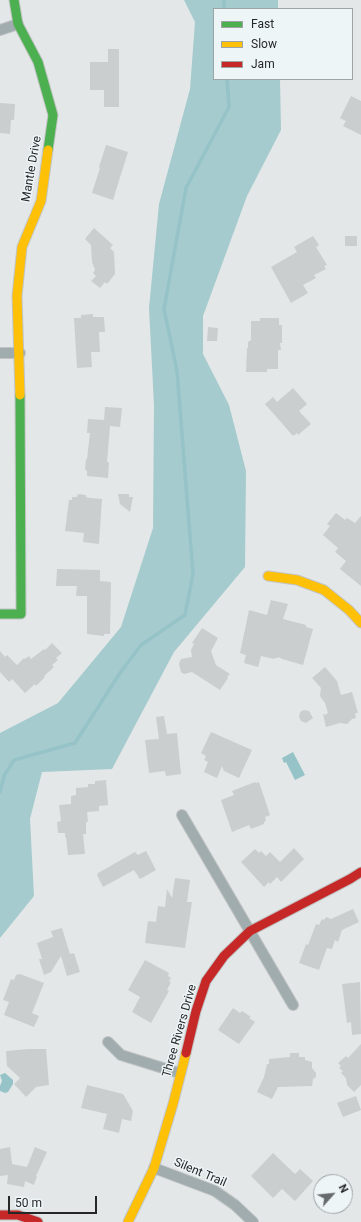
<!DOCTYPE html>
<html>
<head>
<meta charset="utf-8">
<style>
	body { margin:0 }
	#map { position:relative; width:361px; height:1222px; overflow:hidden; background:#e3e7e7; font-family:Roboto,sans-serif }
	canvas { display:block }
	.legend { position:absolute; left:213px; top:8px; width:140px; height:72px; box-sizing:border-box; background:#eef5f6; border:1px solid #9ea3a4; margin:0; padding:5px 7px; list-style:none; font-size:12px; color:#262828 }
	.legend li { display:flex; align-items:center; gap:8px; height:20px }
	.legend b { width:20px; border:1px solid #9ea3a4 }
	.north { position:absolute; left:313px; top:1174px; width:40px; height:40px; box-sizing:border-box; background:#eef5f6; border:1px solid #9ea3a4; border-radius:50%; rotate:63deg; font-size:11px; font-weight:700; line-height:16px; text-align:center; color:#262828 }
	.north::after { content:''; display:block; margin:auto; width:14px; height:18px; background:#686b6b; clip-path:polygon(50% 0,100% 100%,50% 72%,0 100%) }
	.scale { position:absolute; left:8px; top:1196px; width:89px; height:18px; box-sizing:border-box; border:2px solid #262828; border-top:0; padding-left:5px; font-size:12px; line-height:14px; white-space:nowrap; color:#262828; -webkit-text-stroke:3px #eef5f6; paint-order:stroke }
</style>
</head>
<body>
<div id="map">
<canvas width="361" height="1222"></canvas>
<ul class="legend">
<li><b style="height:5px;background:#4caf50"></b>Fast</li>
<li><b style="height:5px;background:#ffc107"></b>Slow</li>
<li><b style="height:5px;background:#c62828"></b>Jam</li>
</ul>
<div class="north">N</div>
<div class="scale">50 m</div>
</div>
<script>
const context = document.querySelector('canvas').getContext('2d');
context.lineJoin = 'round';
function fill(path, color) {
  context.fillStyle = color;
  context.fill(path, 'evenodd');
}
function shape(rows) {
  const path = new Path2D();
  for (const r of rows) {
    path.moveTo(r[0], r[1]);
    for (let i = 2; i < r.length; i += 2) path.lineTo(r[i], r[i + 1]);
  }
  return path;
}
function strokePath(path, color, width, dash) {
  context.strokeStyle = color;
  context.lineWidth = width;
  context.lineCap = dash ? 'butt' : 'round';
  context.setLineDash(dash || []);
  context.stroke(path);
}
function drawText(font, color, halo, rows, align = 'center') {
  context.font = font + ' Roboto,sans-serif';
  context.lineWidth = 3;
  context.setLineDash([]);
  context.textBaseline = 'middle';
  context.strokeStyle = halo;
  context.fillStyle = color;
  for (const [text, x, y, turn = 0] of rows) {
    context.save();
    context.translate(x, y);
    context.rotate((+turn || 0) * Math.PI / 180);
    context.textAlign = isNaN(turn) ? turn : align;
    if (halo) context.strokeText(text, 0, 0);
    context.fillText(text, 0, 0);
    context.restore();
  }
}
const forest = shape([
	[184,0,278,0,278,9,214,9,214,79,280,79,281,130,247,196,203,316,203,354,229,405,246,471,245,567,174,652,112,769,42,772,30,819,34,896,0,938,0,733,58,703,121,627,153,528,154,405,149,308,159,204,190,89,195,22]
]);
const water = shape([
	[293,752,305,775,295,780,286,762,284,763,282,758],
	[5,1073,13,1080,13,1084,8,1092,5,1093,0,1091,0,1086,2,1081,0,1075]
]);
const stream = shape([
	[224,0,224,9],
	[0,792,4,776,14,760,75,743,120,673,141,645,185,615,193,574,177,371,164,309,186,188,229,107,227,79]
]);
const building = shape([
	[108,49,119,49,119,107,104,107,104,90,90,90,90,62,108,62],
	[351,96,361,101,361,135,343,126,346,121,340,118],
	[0,103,15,104,14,120,11,120,10,134,0,133],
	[106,145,128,152,113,200,92,193,100,168,99,167],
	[94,228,113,245,110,248,114,252,115,274,107,284,105,282,100,288,91,281,96,276,93,273,95,270,92,262,91,245,85,239],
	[313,236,319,245,316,247,327,265,324,266,326,269,314,275,316,278,303,285,308,293,291,303,271,267,297,252,294,247],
	[345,236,357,236,357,246,345,246],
	[93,314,93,317,104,317,105,332,99,332,100,352,91,352,92,367,77,368,74,318,81,318,81,315],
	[260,318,279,318,279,325,282,325,282,343,280,343,281,350,278,350,278,369,267,369,267,372,246,372,247,348,248,348,248,342,251,340,251,321,260,321],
	[208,327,218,328,217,341,207,341],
	[293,388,307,404,299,411,311,424,298,435,297,433,293,436,265,404,273,397,277,402],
	[105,407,122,408,120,427,110,426,107,462,109,462,108,478,87,476,87,470,85,470,86,459,87,459,90,433,87,433,88,419,104,420],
	[78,494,86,495,86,497,90,498,102,499,99,544,83,542,84,533,65,531,69,500,72,500,72,497,77,497],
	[118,494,129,494,129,497,133,497,130,512,120,504],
	[336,513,345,520,347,518,355,523,361,516,361,586,340,569,346,561,335,552,338,548,323,535,330,526,327,524],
	[57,569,100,570,100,581,111,582,110,634,104,634,104,636,87,634,87,596,76,596,77,586,56,586],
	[271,600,288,604,283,619,306,625,306,627,313,629,303,665,282,659,279,657,278,658,275,658,274,659,261,656,258,667,244,663,246,655,240,653,249,610,267,615],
	[202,628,218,638,211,651,216,665,230,674,227,677,228,678,220,690,192,672,184,674,181,672,179,664,181,659,192,657,191,650,194,644,192,643],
	[52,643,62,653,56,658,58,660,52,665,54,667,44,676,45,677,36,686,35,684,25,693,12,679,9,682,0,672,0,651,5,657,7,655,17,665,24,658,25,659,29,656,31,659,44,649,45,650],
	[325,667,337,681,341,695,352,692,358,713,355,713,356,718,352,719,347,724,340,723,326,727,323,714,326,715,326,714,328,713,325,703,320,696,321,688,312,678],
	[304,710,309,711,313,718,306,723,301,721,299,717,300,712],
	[164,716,167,734,177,733,181,774,166,776,165,771,149,773,145,740,159,739,156,717],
	[211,732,252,750,239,778,224,771,222,766,217,778,204,772,208,762,204,760,206,756,201,753],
	[106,780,108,805,99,806,99,811,87,812,88,822,86,822,86,834,83,834,85,854,68,855,66,837,65,837,65,833,58,833,57,822,61,821,59,805,71,804,71,796,76,795,76,788,88,787,88,784,95,784,95,781],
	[255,782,256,783,259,782,270,815,265,817,266,821,264,822,264,824,251,829,249,825,232,832,221,800,234,795,232,791],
	[294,848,304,859,281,882,277,877,270,884,269,882,264,887,241,862,255,849,259,853,261,851,266,856,270,852,280,862],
	[146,851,156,870,140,879,134,870,103,887,97,875,98,873,135,852,138,855],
	[175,878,190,880,187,902,192,902,185,948,145,943,148,921,156,922,158,906,165,907,167,889,172,898],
	[353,909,359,922,342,930,338,942,335,940,332,949,327,948,319,970,299,963,306,944,308,945,316,924,319,925,322,919,324,920,326,917,331,919],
	[62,928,70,954,74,953,80,972,67,976,61,956,51,972,44,975,39,959,42,959,37,943,53,937,51,931],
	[145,960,169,973,168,976,171,978,169,981,171,982,167,990,169,991,151,1023,132,1012,140,997,128,990],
	[20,974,44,983,32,1013,39,1016,34,1027,4,1015,9,1002,3,1000,11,979,14,980,16,975],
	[360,982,361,1034,352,1035,351,1022,347,1023,342,984],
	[233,1008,240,1013,242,1011,251,1017,249,1018,255,1022,239,1044,218,1030],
	[361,1044,361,1085,354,1092,347,1085,346,1078,341,1073,343,1071,339,1068,341,1066,338,1063,346,1056,348,1058],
	[29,1049,46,1049,49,1085,36,1087,26,1097,14,1084,20,1078,7,1066,6,1051],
	[290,1053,299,1053,299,1057,305,1057,305,1060,312,1062,312,1068,316,1073,316,1077,313,1079,312,1086,278,1087,272,1099,257,1092,264,1077,267,1064,269,1064,269,1059,290,1057],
	[87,1085,123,1094,133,1111,131,1121,122,1119,119,1133,103,1129,107,1114,81,1108],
	[356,1096,361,1110,343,1117,337,1103],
	[10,1147,12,1164,27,1167,35,1147,47,1152,36,1176,37,1176,34,1185,25,1181,24,1187,7,1184,8,1175,0,1176,0,1149],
	[273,1153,295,1174,300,1169,313,1181,295,1201,282,1189,273,1198,251,1176]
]);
const street = shape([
	[0,30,18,24],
	[0,353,20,353],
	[182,815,293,1005],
	[108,1042,121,1055,179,1073],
	[154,1168,215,1191,235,1205,253,1222]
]);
const fast = shape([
	[14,0,18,24,38,62,53,115,48,150],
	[0,614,21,614,20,395]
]);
const slow = shape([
	[20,395,17,296,22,247,41,201,48,150],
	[268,576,297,580,324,590,349,610,361,623],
	[128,1222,154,1168,173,1104,186,1053]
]);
const jam = shape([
	[186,1053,196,1011,206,981,224,956,250,931,350,879,361,872],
	[0,1215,18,1215,38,1222]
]);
const streetNames = [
	["Mantle Drive",32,169,-80],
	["Three Rivers Drive",180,1031,-74],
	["Silent Trail",200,1173,23]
];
fill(forest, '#a5cbce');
fill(water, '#95c3c8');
strokePath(stream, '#95c3c8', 3.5);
fill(building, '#cbcece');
strokePath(street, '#c2c4c4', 12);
strokePath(fast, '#c2c4c4', 11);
strokePath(slow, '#c2c4c4', 11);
strokePath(jam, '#c2c4c4', 11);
strokePath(street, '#a0acad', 10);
strokePath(fast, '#4caf50', 9);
strokePath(slow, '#ffc107', 9);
strokePath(jam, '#c62828', 9);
drawText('12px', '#262828', '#eef5f6', streetNames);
</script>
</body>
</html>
